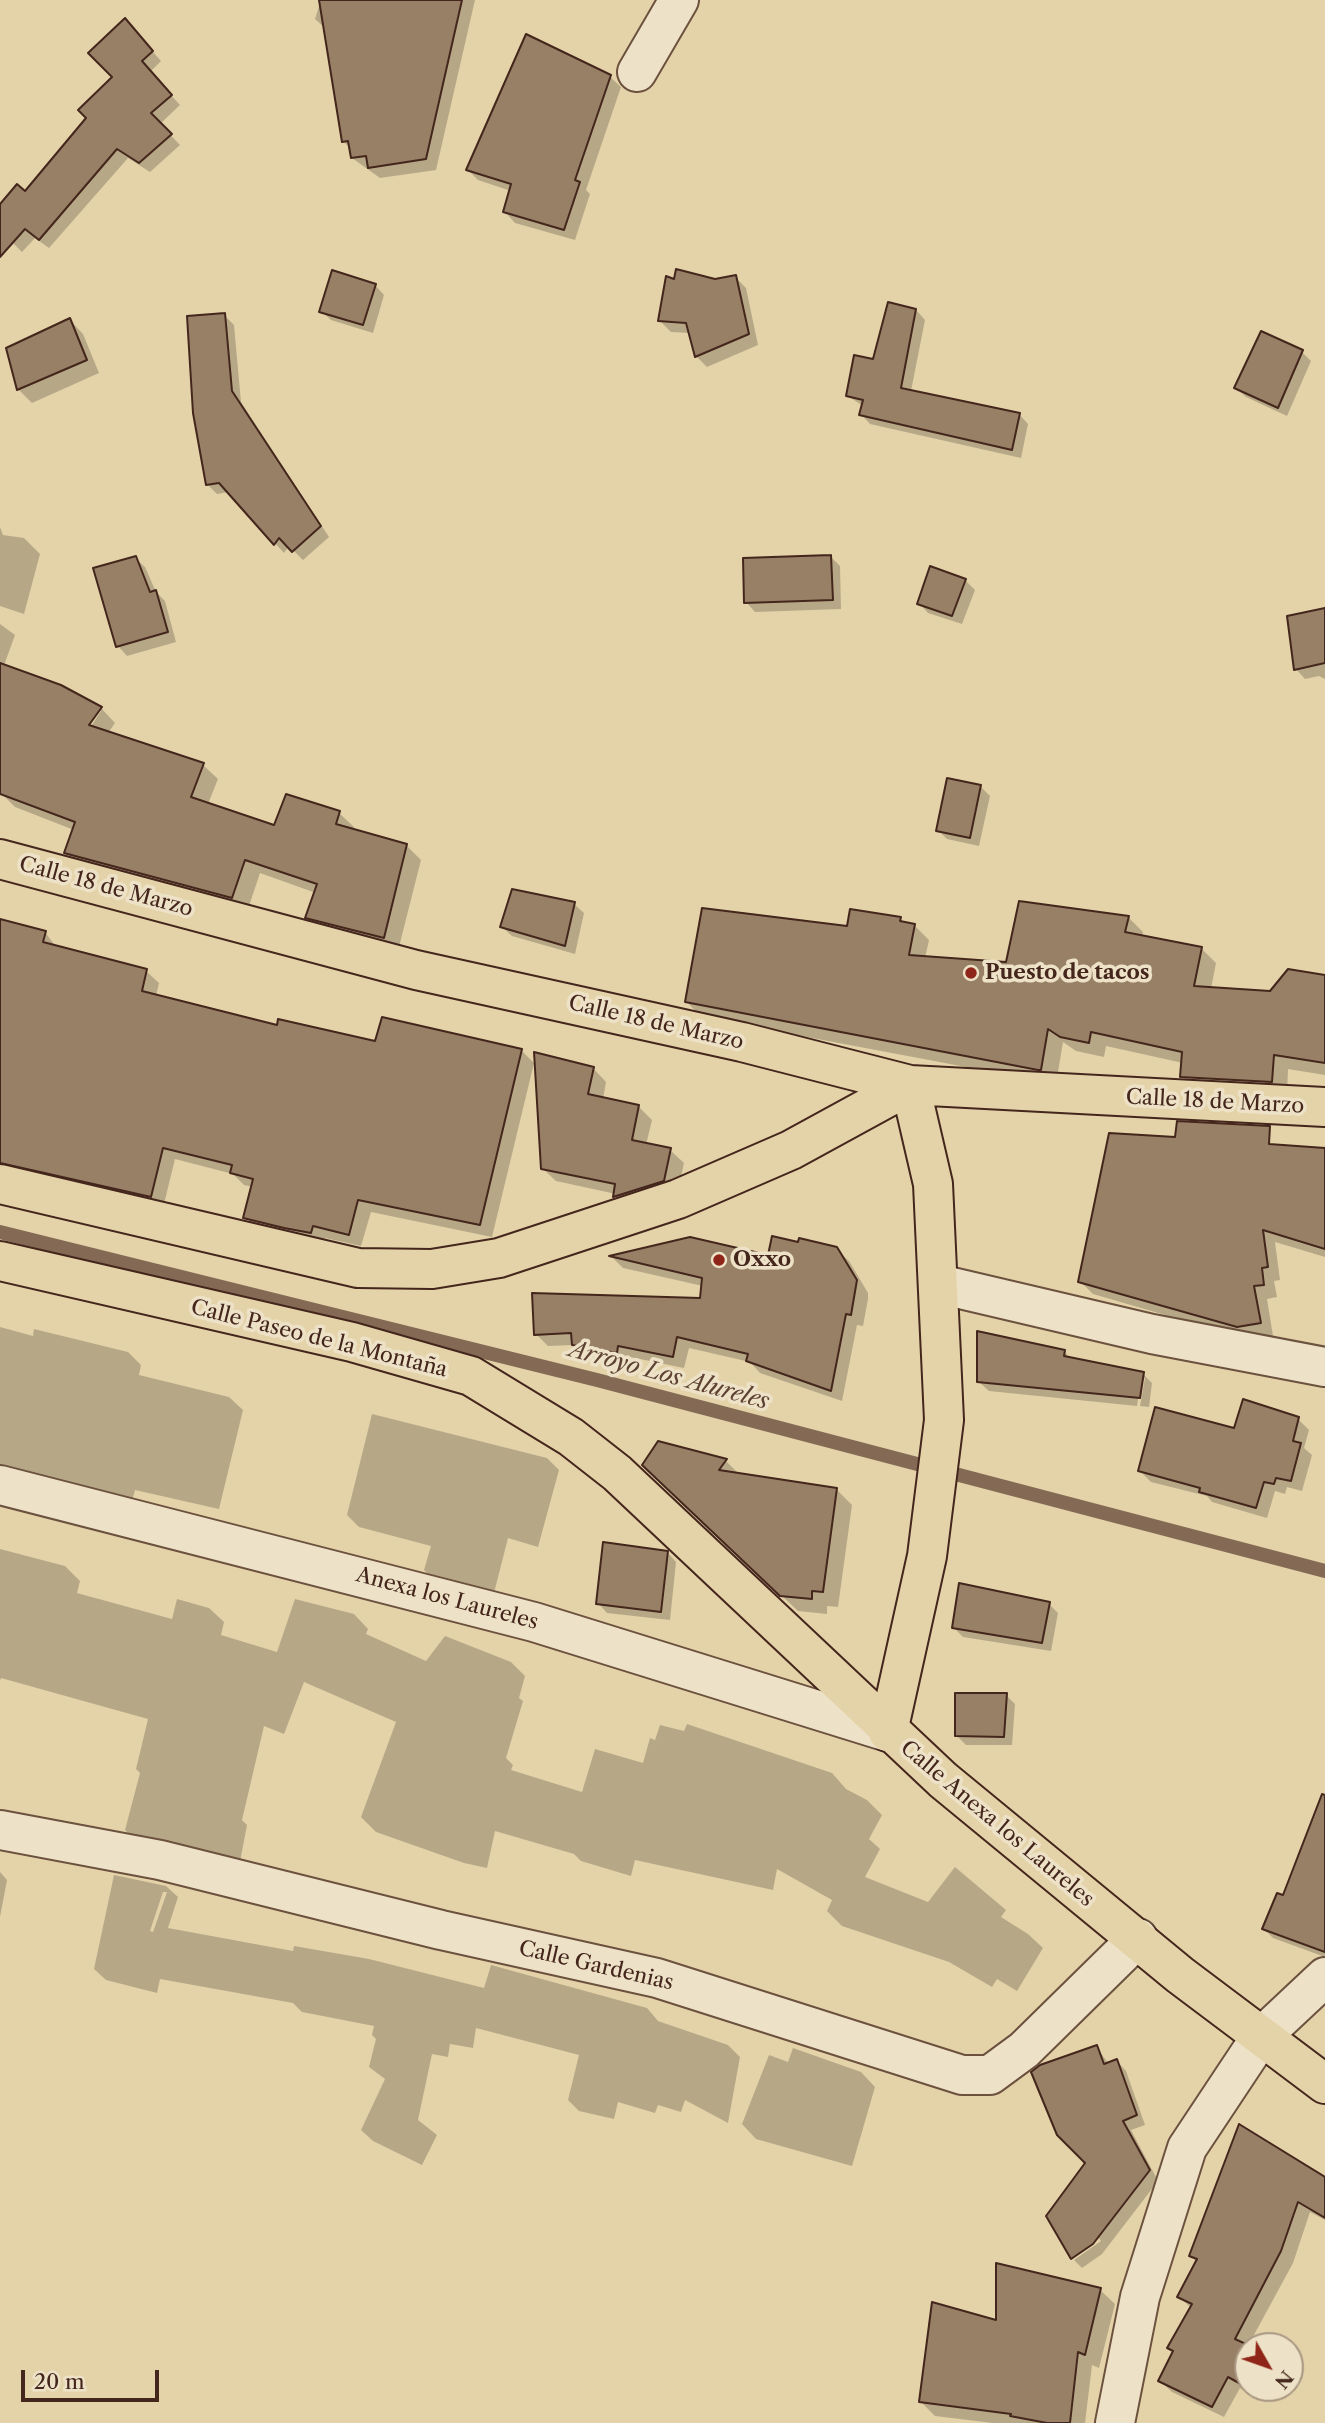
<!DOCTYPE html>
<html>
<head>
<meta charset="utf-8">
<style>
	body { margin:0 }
	#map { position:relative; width:1325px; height:2423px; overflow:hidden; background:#e4d3a9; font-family:"Libre Caslon Text",serif }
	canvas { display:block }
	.north { position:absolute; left:1234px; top:2332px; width:70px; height:70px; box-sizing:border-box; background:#ede2c7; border:2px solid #a99783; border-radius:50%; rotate:130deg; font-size:19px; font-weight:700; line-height:28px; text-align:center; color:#44261c }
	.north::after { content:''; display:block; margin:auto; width:24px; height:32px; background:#8f2418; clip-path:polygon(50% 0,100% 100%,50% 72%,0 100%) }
	.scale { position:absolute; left:21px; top:2370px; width:138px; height:32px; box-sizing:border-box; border:4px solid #44261c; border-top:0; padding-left:9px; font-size:21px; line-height:24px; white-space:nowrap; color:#44261c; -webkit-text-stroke:5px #ede2c7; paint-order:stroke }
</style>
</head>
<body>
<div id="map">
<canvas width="1325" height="2423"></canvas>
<div class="north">N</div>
<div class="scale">20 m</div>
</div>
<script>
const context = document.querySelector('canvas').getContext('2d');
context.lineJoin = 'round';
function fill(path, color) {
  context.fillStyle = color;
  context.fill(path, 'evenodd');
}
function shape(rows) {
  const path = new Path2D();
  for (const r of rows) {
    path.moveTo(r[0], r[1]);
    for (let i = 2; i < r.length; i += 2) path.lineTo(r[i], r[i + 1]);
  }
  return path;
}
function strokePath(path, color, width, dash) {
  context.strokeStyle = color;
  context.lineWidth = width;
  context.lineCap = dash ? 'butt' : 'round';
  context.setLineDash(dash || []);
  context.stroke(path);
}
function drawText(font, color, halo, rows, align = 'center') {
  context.font = font + ' "Libre Caslon Text",serif';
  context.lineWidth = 7;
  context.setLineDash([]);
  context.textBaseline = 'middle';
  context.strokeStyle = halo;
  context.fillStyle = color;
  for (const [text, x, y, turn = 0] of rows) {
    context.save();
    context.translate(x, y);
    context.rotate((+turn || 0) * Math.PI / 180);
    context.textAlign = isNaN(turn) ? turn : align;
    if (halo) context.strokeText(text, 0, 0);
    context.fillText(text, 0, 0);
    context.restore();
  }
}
const shadow = shape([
	[321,0,475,0,436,170,380,178,352,158,351,149,343,141,326,29,315,19],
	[125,20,161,61,150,72,180,105,160,124,180,145,150,172,128,158,49,248,35,238,22,252,0,230,0,206,25,194,88,118,114,77],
	[610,77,621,87,586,190,590,194,575,240,515,223,505,212,511,191,478,180,468,170],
	[735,277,746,288,758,345,707,367,696,356,690,333,671,332,660,321,714,280],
	[375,285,384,295,373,333,331,320,321,311],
	[916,310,925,320,911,391,1019,414,1028,424,1021,458,870,424,861,414,863,406,848,396],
	[224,315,234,325,241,402,329,537,303,560,289,546,284,553,229,492,217,494,207,484],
	[70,320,83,334,99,373,32,403,19,390,8,349],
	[1302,352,1311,361,1287,416,1246,397,1236,388],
	[0,527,3,535,24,538,40,554,24,614,0,606],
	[830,556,840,566,841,609,755,612,746,602],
	[135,558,145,567,156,592,165,601,176,642,127,656,118,646,95,569],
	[965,580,975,590,962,624,928,613,919,603],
	[1325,609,1325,679,1319,676,1305,679,1296,669],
	[0,624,15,635,2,671,0,670],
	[32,677,61,687,101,708,115,723,108,733,203,765,218,779,208,804,275,828,287,796,339,813,354,827,353,831,406,845,421,860,398,951,322,932,307,917,316,893,260,873,247,912,80,868,66,853,74,830,15,807,0,792,20,740,12,732],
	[97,711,101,711,86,734,83,732],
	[980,786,990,796,979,846,947,839,938,830],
	[574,904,584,913,575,954,512,936,502,927],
	[1128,917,1143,932,1142,937,1201,948,1216,963,1211,989,1270,993,1325,976,1325,1075,1288,1069,1287,1096,1197,1091,1182,1077,1183,1063,1106,1046,1104,1057,1076,1051,1063,1042,1056,1084,701,1017,687,1002,849,928,900,918,905,924,914,925,929,940,925,958,1007,964],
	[0,921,45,932,56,947,146,971,159,983,156,996,278,1027,376,1043,521,1050,534,1063,492,1237,371,1212,361,1246,325,1238,323,1245,258,1229,245,1217,253,1187,244,1185,233,1174,175,1159,163,1208,0,1170],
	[593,1068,606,1082,603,1099,638,1106,652,1120,646,1145,670,1150,684,1163,677,1194,628,1210,616,1194,556,1181,542,1168],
	[1267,1156,1325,1156,1325,1257,1275,1242,1280,1280,1274,1281,1277,1297,1267,1299,1273,1336,1251,1340,1093,1294,1080,1281],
	[690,1239,769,1257,836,1249,849,1261,868,1293,868,1299,863,1326,857,1325,842,1401,760,1373,750,1362,689,1348,684,1368,630,1357,629,1364,586,1356,574,1345,548,1346,536,1334,701,1299,703,1286,623,1268,612,1257],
	[0,1327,33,1336,34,1329,128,1352,141,1365,139,1375,229,1397,243,1410,219,1509,135,1490,131,1505,0,1480],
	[1064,1351,1071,1359,1143,1374,1152,1383,1149,1407,1140,1406,1145,1378,1141,1378,1137,1406,989,1391,979,1382],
	[372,1414,547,1458,559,1470,538,1547,508,1538,493,1597,436,1582,424,1570,431,1546,359,1527,347,1515],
	[1298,1419,1309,1430,1304,1448,1312,1455,1302,1491,1287,1487,1285,1494,1275,1491,1267,1518,1212,1502,1207,1496,1151,1482,1140,1471],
	[658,1443,726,1461,740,1475,836,1489,852,1505,838,1607,827,1606,827,1614,798,1611,660,1481],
	[0,1549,65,1566,80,1581,77,1593,172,1619,177,1599,209,1608,224,1622,221,1635,277,1652,295,1599,354,1614,368,1629,366,1634,426,1661,445,1636,511,1662,525,1676,519,1698,523,1701,506,1758,513,1765,511,1770,582,1792,595,1749,643,1763,650,1738,655,1740,660,1725,684,1731,687,1724,832,1773,846,1789,867,1800,882,1815,869,1839,880,1849,865,1877,928,1902,955,1867,1006,1910,1001,1917,1028,1934,1043,1948,1017,1991,997,1979,992,1987,949,1962,842,1926,827,1911,832,1900,777,1869,773,1890,635,1860,631,1876,581,1861,574,1854,495,1831,487,1868,464,1863,376,1832,361,1817,396,1722,304,1682,284,1734,264,1726,242,1820,247,1825,239,1867,140,1845,125,1830,140,1773,136,1769,148,1719,1,1678,0,1681],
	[667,1552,676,1562,670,1620,607,1613,598,1603],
	[1049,1604,1058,1613,1051,1651,963,1637,954,1628],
	[1006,1695,1015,1704,1012,1745,966,1745,956,1735],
	[1325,1832,1325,1957,1273,1938,1264,1929],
	[0,1872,7,1880,0,1917],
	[114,1875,166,1886,178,1897,168,1928,293,1951,294,1946,369,1959,484,1988,491,1965,647,2008,658,2021,728,2045,740,2057,728,2123,685,2100,681,2112,658,2105,655,2113,618,2102,614,2119,579,2111,568,2100,579,2055,476,2028,473,2048,450,2044,448,2057,432,2054,418,2120,437,2135,422,2165,373,2141,361,2130,385,2079,369,2067,376,2039,372,2035,374,2026,302,2012,293,2003,160,1979,157,1993,106,1980,94,1969],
	[163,1892,167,1892,153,1932,150,1931],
	[1096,2047,1109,2064,1117,2061,1126,2071,1145,2125,1131,2130,1158,2181,1102,2254,1082,2268,1074,2260,1101,2241,1099,2238,1073,2258,1048,2216,1088,2163],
	[793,2048,861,2072,875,2087,852,2166,756,2139,742,2124,769,2055,788,2062],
	[1325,2179,1325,2220,1310,2212,1293,2263,1248,2346,1248,2388,1259,2388,1256,2396,1240,2388,1224,2417,1172,2392,1160,2381,1174,2353,1169,2348,1191,2308,1179,2296,1197,2262,1191,2256],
	[1100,2290,1115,2304,1099,2368,1092,2365,1085,2423,993,2423,935,2416,921,2402]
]);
const stream = shape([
	[0,1232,597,1380,1325,1571]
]);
const building = shape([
	[319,0,462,0,426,159,368,168,366,156,351,158,348,141,342,142,319,0],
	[125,18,153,51,142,61,172,95,151,113,172,134,139,163,117,149,39,240,25,229,0,257,0,204,17,184,25,191,86,118,78,110,112,77,88,53,125,18],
	[526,34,611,75,575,180,580,182,564,230,503,212,511,184,466,170,526,34],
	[676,269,715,279,736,275,749,334,695,357,686,323,658,321,666,276,674,279,676,269],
	[332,270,376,284,363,325,319,312,332,270],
	[888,302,916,309,901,388,1020,413,1012,450,859,415,863,400,846,396,854,355,873,359,888,302],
	[225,313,232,391,321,526,292,552,279,538,274,545,219,483,206,485,193,413,187,316,225,313],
	[70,318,87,360,17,390,6,348,70,318],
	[1261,331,1303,350,1278,408,1234,388,1261,331],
	[831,555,833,600,744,603,743,558,831,555],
	[136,556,150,592,156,590,168,632,116,647,93,568,136,556],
	[930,566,966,579,952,616,917,604,930,566],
	[1325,608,1325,663,1294,670,1287,616,1325,608],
	[0,663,61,685,102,707,89,725,204,763,191,797,274,825,286,794,340,811,336,824,407,844,384,938,305,918,317,884,245,860,232,898,64,853,75,822,0,794,0,663],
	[947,778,981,785,970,838,936,831,947,778],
	[512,889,575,902,565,946,500,927,512,889],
	[1019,901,1129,916,1125,932,1202,947,1194,986,1270,991,1288,969,1325,975,1325,1063,1274,1055,1272,1082,1180,1077,1182,1052,1091,1032,1089,1043,1060,1037,1048,1029,1041,1070,1038,1070,685,1002,702,908,847,926,850,909,901,917,900,921,915,924,909,955,1006,962,1019,901],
	[0,919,46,931,43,942,147,969,142,991,277,1025,278,1019,375,1041,382,1017,522,1049,480,1225,358,1200,349,1235,313,1226,311,1233,284,1228,243,1218,253,1179,230,1173,232,1165,163,1148,151,1197,0,1163,0,919],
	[534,1052,594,1067,588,1094,639,1105,632,1140,671,1148,664,1181,613,1197,615,1184,541,1169,534,1052],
	[1177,1121,1270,1126,1269,1144,1325,1148,1325,1249,1263,1230,1268,1267,1262,1268,1264,1285,1254,1286,1261,1323,1237,1327,1078,1282,1109,1133,1175,1137,1177,1121],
	[772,1236,798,1242,799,1238,837,1247,857,1280,851,1315,846,1314,831,1391,746,1361,748,1354,677,1337,673,1357,618,1346,617,1353,572,1345,571,1333,534,1335,532,1293,700,1298,702,1278,609,1256,690,1237,768,1255,772,1236],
	[977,1331,1065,1350,1064,1356,1144,1372,1140,1398,977,1382,977,1331],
	[1243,1399,1299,1417,1293,1441,1301,1443,1291,1481,1276,1478,1274,1484,1264,1482,1256,1508,1199,1492,1200,1488,1138,1471,1155,1407,1234,1428,1243,1399],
	[658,1441,727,1459,719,1470,837,1488,823,1592,812,1591,812,1599,780,1596,642,1465,658,1441],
	[603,1542,668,1551,661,1612,596,1604,603,1542],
	[959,1583,1050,1602,1042,1643,952,1628,959,1583],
	[955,1693,1007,1693,1004,1737,955,1736,955,1693],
	[1322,1794,1325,1795,1325,1952,1262,1929,1277,1893,1283,1895,1322,1794],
	[1097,2045,1104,2064,1117,2059,1137,2115,1123,2121,1150,2170,1093,2244,1071,2259,1046,2216,1085,2163,1057,2135,1031,2072,1040,2065,1097,2045],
	[1239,2124,1325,2177,1325,2218,1298,2202,1281,2251,1235,2339,1248,2345,1248,2388,1228,2377,1212,2407,1158,2381,1173,2351,1167,2348,1192,2304,1177,2297,1197,2259,1189,2256,1239,2124],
	[996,2263,1101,2288,1085,2355,1078,2352,1070,2423,1047,2423,1010,2416,1011,2414,919,2402,932,2302,996,2320,996,2263]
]);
const minor = shape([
	[637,72,679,0],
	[939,1284,1152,1334,1325,1367],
	[0,1485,534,1622,888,1732],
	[0,1830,160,1860,441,1930,657,1978,962,2075,990,2075,1024,2050,1138,1938],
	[1115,2423,1140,2297,1187,2148,1260,2038,1325,1977]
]);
const major = shape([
	[0,859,416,970,742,1042,910,1085,1325,1107],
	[0,1184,358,1268,432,1269,499,1258,678,1199,791,1150,910,1085],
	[0,1261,352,1342,471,1376,571,1437,617,1473,943,1780,1180,1975,1325,2084],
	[888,1732,927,1556,944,1420,933,1184,910,1085]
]);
const markers = [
	[971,973,7,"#8f2418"],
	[719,1260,7,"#8f2418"]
];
const streetNames = [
	["Calle 18 de Marzo",106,887,15],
	["Calle 18 de Marzo",656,1023,13],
	["Calle 18 de Marzo",1215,1102,3],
	["Calle Paseo de la Montaña",319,1339,14],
	["Anexa los Laureles",447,1599,15],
	["Calle Anexa los Laureles",997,1824,40],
	["Calle Gardenias",596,1966,13]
];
const poiNames = [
	["Puesto de tacos",985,973],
	["Oxxo",733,1260]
];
const waterNames = [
	["Arroyo Los Alureles",669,1376,15]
];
fill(shadow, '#0003');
strokePath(stream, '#846a54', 14);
fill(building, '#978065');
strokePath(building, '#44261c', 2);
strokePath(minor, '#6c513f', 42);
strokePath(major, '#44261c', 42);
strokePath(minor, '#ede2c7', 38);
strokePath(major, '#e4d3a9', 38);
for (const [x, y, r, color] of markers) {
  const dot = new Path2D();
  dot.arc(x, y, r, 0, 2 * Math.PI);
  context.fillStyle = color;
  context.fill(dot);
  strokePath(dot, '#ede2c7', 2.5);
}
drawText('21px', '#44261c', '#ede2c7', streetNames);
drawText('bold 21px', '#44261c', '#ede2c7', poiNames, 'left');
drawText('italic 23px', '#5e4233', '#ede2c7', waterNames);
</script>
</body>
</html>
